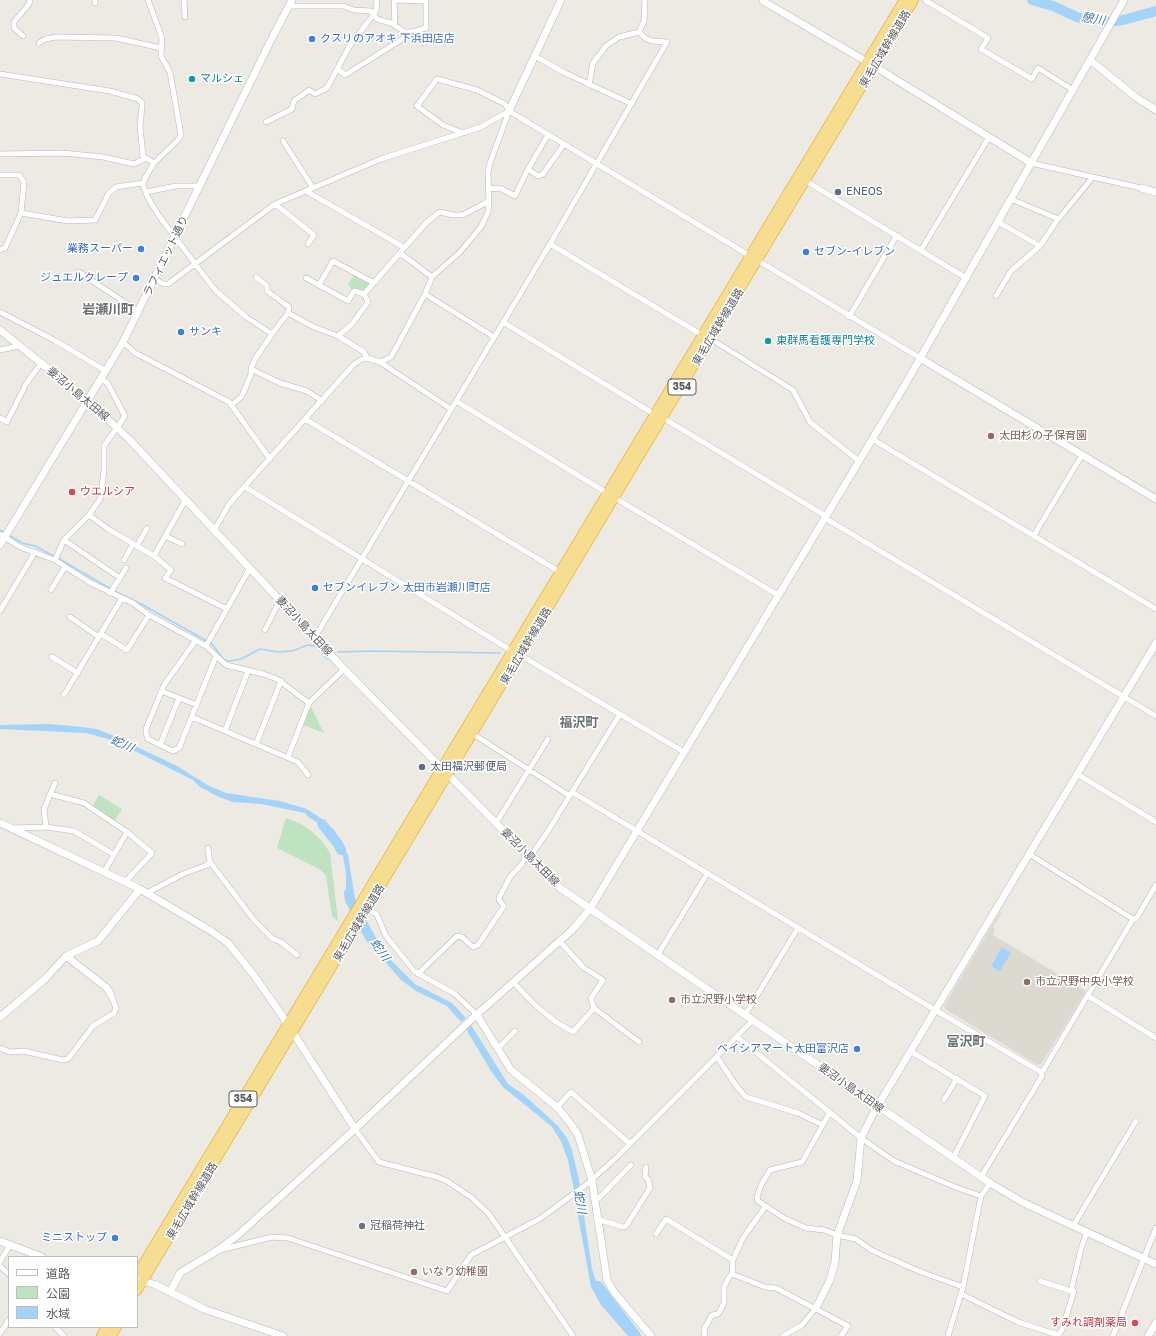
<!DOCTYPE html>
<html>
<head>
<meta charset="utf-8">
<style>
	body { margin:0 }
	#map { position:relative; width:1156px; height:1336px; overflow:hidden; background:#eceae2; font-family:"Golos Text","Noto Sans JP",sans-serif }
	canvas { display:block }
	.legend { position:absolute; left:8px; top:1256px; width:130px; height:72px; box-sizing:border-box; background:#fff; border:1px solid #bdbec0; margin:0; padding:5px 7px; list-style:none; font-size:12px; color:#5a5d61 }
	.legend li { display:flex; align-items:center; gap:8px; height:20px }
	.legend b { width:20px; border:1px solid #bdbec0 }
</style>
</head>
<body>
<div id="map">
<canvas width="1156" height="1336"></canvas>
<ul class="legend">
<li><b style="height:5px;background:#fff"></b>道路</li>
<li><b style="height:11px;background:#bfe2c0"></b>公園</li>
<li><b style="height:11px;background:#a4d3f9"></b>水域</li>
</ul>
</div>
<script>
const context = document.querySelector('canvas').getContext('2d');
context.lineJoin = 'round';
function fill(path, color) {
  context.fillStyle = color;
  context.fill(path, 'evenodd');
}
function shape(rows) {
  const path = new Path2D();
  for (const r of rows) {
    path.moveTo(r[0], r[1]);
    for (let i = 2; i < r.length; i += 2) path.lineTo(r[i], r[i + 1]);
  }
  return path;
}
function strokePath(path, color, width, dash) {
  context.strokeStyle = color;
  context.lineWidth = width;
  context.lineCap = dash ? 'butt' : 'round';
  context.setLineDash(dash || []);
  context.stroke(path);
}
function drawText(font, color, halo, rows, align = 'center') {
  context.font = font + ' "Golos Text","Noto Sans JP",sans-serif';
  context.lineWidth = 3;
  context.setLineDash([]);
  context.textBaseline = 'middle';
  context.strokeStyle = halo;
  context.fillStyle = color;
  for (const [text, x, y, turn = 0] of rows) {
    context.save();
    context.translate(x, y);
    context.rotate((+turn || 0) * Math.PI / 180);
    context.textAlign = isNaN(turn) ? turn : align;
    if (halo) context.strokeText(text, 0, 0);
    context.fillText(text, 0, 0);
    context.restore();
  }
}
const education = shape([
	[1000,912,1002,913,993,927,995,929,993,935,1086,991,1042,1063,1038,1065,945,1009,944,1006]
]);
const green = shape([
	[355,273,374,283,364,294,354,291,348,285],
	[309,703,324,733,301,724],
	[99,795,122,809,113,823,92,808],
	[286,818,301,824,310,830,322,841,330,853,338,921,332,916,326,876,321,870,277,848]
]);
const water = shape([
	[49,724,82,727,97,729,112,735,177,766,209,786,226,793,280,801,307,809,322,819,335,831,348,855,355,899,349,908,346,890,346,873,343,856,334,839,326,828,307,816,305,813,261,804,233,802,219,797,200,787,193,780,135,751,117,745,115,741,86,733,0,729,0,725],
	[366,927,388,957,415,984,452,1003,466,1018,461,1022,447,1006,416,991,401,980,381,957,363,932],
	[1002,947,1011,953,1000,971,991,966],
	[471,1025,508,1084,524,1095,557,1125,567,1138,572,1150,580,1185,574,1190,568,1160,561,1141,551,1126,503,1087,491,1071,466,1029],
	[581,1196,592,1269,599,1290,636,1336,628,1336,601,1305,591,1287,575,1199]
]);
const stream = shape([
	[0,530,5,533],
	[9,535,22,543,35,546,61,560,111,589],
	[114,591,143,605,212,644,224,660,230,661,241,659,260,649,278,652,292,651,308,645,316,646,327,659],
	[338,652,371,651,500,653]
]);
const river = shape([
	[1032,0,1053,6,1079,18,1092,18,1107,22,1123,20,1156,11],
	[322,824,338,844,341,850],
	[349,893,350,900,371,939],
	[598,1286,636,1336]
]);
const street = shape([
	[148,0,162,38,161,56,170,72,181,135,178,140,154,163,145,178,143,185,147,196,159,216,215,290,246,317,272,334,255,359,251,369,280,383,307,391,322,401],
	[184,0,185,17],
	[925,0,988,38,981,49,1032,79,1038,68,1073,90],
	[95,3,95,0],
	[288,6,343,6,354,10,371,11,377,19,391,23,405,32,412,32,424,43],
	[395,26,394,0,426,1,426,28,412,32],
	[23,36,14,28,14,22,29,4,30,0],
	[39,43,45,39,56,37,116,38,161,48],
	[535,56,565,73,632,104],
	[338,69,345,75,404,38,405,32],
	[0,74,110,91,138,99,142,103,142,107,140,126,143,156,154,163],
	[589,85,593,63,606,46,619,37,639,32,644,21,645,0],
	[266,122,292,109,294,101,309,90,315,94,327,88,349,47,376,11,377,0],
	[463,133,443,125,417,106,437,79,477,90,505,104,509,111,920,358],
	[283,141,313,188],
	[0,154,63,153,103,157,134,164,146,158],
	[1031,163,1141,188],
	[528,169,548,135],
	[0,175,19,175,24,182,21,213,5,248,0,250],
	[806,181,966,278],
	[488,189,500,188,515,196,528,169,538,176,543,174,564,144],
	[306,191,400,245,403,248,401,252],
	[146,192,176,186,200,186],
	[1011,199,1058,219],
	[275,204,314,235,308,244],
	[21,213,68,221,95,220,109,193,116,187,143,183],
	[998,222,1040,246,1056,222,1092,178],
	[550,244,702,335],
	[921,250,989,137],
	[400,253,432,277],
	[79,272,139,312],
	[256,277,267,286,267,291,289,307,288,313],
	[306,278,348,301,354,291,364,294,426,223,437,214,440,212,453,215,463,215,489,201],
	[154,279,164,284,168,284,275,204,381,159,481,127,509,111],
	[319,285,333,261,374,283],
	[364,294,368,302,352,324,338,336,364,352,367,358],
	[425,294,494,337],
	[996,296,1011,271,1040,246],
	[0,312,54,340,106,371],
	[849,317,897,235],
	[503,322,654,414],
	[272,334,288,313,314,327,338,336],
	[711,339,793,390,810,422,859,461],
	[123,342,135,353,147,359,229,402,270,459],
	[0,350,19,346],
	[380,362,391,357,425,294,432,277,460,252,481,227,488,212,489,201,488,172,490,163,509,111],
	[456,401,607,493],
	[232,405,242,396,251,374,251,369],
	[0,418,7,422,26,384,41,363],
	[663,418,826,516],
	[305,419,560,572],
	[872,439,1156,609],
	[245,487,512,651],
	[615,498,778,595],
	[89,515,108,529,154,556,186,499],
	[825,518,1156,716],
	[215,529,229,504,354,364,362,359,367,358,380,362,451,409],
	[0,534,20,547,55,560,89,582,133,603,149,615,206,646,226,665,263,674,277,679,309,703],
	[1034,535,1082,455],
	[165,536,182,544],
	[64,540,120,578,126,568],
	[137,546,147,528],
	[154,556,171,570,165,578,227,609],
	[55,560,64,540,89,515,100,499,104,471,104,446,125,416,108,384,102,379],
	[124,560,133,544],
	[51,590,65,567],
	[110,593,120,578],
	[0,611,35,552],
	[70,617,99,637],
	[265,630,280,600],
	[101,634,127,650,149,615],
	[315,637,550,244,667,42,652,41,645,38,639,32],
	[196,640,164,685,146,729,146,733,148,739,173,751,179,748,216,656],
	[206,646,250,568],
	[520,655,684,752],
	[52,657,78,673],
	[161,691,197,705],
	[64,695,122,598],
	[192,717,298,762,308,775],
	[225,731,248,671],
	[473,734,570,796],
	[256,744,281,681],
	[160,745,179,698],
	[288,757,309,703,344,669],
	[1077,774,1156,822],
	[572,792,935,1010,1041,1072,1044,1069,1133,919,1029,854],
	[50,794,84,803,127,832],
	[496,823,548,739],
	[46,827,44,809,55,783],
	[13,828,46,827,74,831,113,854],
	[208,848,210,862,254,920,273,939,281,942,297,955],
	[530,857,548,831,620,714],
	[104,872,127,832,152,853,125,882],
	[147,893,183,874,207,865,210,862],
	[368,908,377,915,386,936,414,971,455,994,477,1015],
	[1133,919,1136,919,1156,885],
	[557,943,562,944,584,968,603,980,591,998,594,1008,639,1042],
	[657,956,707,874],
	[418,974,457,936,462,937,473,947,478,945,504,906,499,900,500,896,510,877,522,864,527,855],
	[513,982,535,1005,556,1022,573,1032,594,1008],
	[1088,996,1156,1038],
	[745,1015,798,928],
	[737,1037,861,1138,894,1161,955,1187,981,1196],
	[0,1048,10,1052,23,1051,63,1060,68,1059,93,1026,114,1013,116,1008,111,995],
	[497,1049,515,1031],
	[910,1051,985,1096,953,1158],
	[717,1057,737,1087,746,1097,798,1113,823,1125],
	[944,1100,957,1078],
	[557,1107,571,1092,630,1144],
	[830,1112,802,1162,770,1170,761,1185,757,1197,758,1201,784,1218,806,1228,824,1230,837,1235,856,1239,871,1250,921,1272,963,1287],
	[355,1129,379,1162,437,1177,447,1181,472,1198,489,1214,573,1336],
	[981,1177,1042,1076,1041,1072],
	[594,1199,599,1198,631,1165],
	[597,1222,600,1220,623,1227,626,1226,650,1188,648,1179,645,1177,646,1167],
	[1073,1226,1136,1121],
	[656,1234,666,1219,733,1260],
	[220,1250,272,1237,288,1238,447,1291,471,1255,541,1218,587,1184,617,1157,753,1020],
	[0,1262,10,1245],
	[0,1266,9,1274],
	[732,1274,765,1287,776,1288,848,1326,841,1336],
	[1040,1281,1071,1291],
	[961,1294,1018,1322,1058,1335,1062,1330,1074,1291,1071,1291,1081,1249,1087,1232],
	[55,1327,64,1336],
	[0,1333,9,1320],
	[705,1336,704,1329,712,1315,718,1314,724,1303,724,1287,729,1277,732,1274,733,1260,743,1238,765,1207],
	[783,1336,802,1325,816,1308],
	[948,1336,963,1287,981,1196,990,1183],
	[1113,1336,1156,1228]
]);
const secondary = shape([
	[763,1,874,66,1031,163],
	[1090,60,1137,98,1156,110],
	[509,111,561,0],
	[1141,188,1156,192],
	[0,330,88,401,129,439,344,669,560,888,990,1183,1024,1203,1156,1264],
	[920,358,1156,499],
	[0,545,123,342,270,42,292,0],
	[0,823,140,889,211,931,228,943,253,974,281,1014,355,1129],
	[66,956,107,988,111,995],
	[477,1015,511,1070,557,1107,570,1123,578,1135,592,1180,607,1280,614,1292,651,1336],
	[0,1017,45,979,66,956,98,941,140,889],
	[0,1241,42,1257],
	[137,1279,156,1285,204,1309,283,1336],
	[170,1292,180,1273,218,1250,238,1235,355,1129,474,1017,572,930,590,909,906,383,1124,0],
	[816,1308,830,1280,835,1262,837,1235,857,1181,861,1138,874,1112,1156,643],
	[1148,1336,1156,1323]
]);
const highway = shape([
	[137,1274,904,0],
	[137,1291,914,0],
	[101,1336,106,1327],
	[111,1336,117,1327]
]);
const markers = [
	[312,39,4,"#3f7fe0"],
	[192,79,4,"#0f9aa8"],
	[838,192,4,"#5c6f8a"],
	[141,249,4,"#3f7fe0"],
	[806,252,4,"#3f7fe0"],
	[136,278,4,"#3f7fe0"],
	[181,332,4,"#3f7fe0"],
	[768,341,4,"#0f9aa8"],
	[991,436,4,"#8d6e63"],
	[72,492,4,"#e0444e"],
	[315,588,4,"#3f7fe0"],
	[422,767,4,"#5c6f8a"],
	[1027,982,4,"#8d6e63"],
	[672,1000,4,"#8d6e63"],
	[857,1049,4,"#3f7fe0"],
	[362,1226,4,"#6b7280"],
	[115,1238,4,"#3f7fe0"],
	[414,1272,4,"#8d6e63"],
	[1135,1323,4,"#e0444e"]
];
const shields = [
	[682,387,28],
	[243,1099,28]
];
const shieldNames = [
	["354",682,387],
	["354",243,1099]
];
const shopNames = [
	["クスリのアオキ 下浜田店店",320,39],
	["業務スーパー",133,249,"right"],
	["セブン-イレブン",814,252],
	["ジュエルクレープ",128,278,"right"],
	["サンキ",189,332],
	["セブンイレブン 太田市岩瀬川町店",323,588],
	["ベイシアマート太田富沢店",849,1049,"right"],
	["ミニストップ",107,1238,"right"]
];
const streetNames = [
	["東毛広域幹線道路",885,49,-59],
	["ラフィエット通り",166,256,-64],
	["東毛広域幹線道路",718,327,-59],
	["妻沼小島太田線",78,394,40],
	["妻沼小島太田線",304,626,47],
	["東毛広域幹線道路",526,646,-59],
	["妻沼小島太田線",530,857,45],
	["東毛広域幹線道路",359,923,-59],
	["妻沼小島太田線",851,1088,35],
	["東毛広域幹線道路",192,1201,-59]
];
const cultureNames = [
	["マルシェ",200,79],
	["東群馬看護専門学校",776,341]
];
const serviceNames = [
	["ENEOS",846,192],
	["太田福沢郵便局",430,767]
];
const educationNames = [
	["太田杉の子保育園",999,436],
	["市立沢野中央小学校",1035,982],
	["市立沢野小学校",680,1000],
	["いなり幼稚園",422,1272]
];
const healthNames = [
	["ウエルシア",80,492],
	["すみれ調剤薬局",1127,1323,"right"]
];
const worshipNames = [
	["冠稲荷神社",370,1226]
];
const waterNames = [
	["憩川",1093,19,9],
	["蛇川",122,744,24],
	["蛇川",380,950,55],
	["蛇川",580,1202,81]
];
const quarterNames = [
	["岩瀬川町",108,310],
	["福沢町",579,723],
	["富沢町",966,1042]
];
fill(education, '#dcd9d0');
fill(green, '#bfe2c0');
fill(water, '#a4d3f9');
strokePath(stream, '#a4d3f9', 1.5);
strokePath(river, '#a4d3f9', 10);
strokePath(street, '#b4b7bb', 6);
strokePath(secondary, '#b5b8bd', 8);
strokePath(highway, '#dfa00e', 10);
strokePath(street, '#fff', 5);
strokePath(secondary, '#fff', 7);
strokePath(highway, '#f6dd8f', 9);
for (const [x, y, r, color] of markers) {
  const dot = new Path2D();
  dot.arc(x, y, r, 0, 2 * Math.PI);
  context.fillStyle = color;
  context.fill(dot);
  strokePath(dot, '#fff', 1.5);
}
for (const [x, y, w] of shields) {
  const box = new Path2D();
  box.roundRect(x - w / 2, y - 8, w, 16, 3);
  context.fillStyle = '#fff';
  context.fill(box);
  strokePath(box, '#5a5d61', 1);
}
drawText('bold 10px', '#5a5d61', null, shieldNames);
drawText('11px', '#366cbe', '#fff', shopNames, 'left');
drawText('11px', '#5a5d61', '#fff', streetNames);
drawText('11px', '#0d838f', '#fff', cultureNames, 'left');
drawText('11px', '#4e5e75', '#fff', serviceNames, 'left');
drawText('11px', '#785e54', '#fff', educationNames, 'left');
drawText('11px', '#be3a42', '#fff', healthNames, 'left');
drawText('11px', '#5b616d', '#fff', worshipNames, 'left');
drawText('italic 12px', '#4374a9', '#fff', waterNames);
drawText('bold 13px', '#6b6f73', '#fff', quarterNames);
</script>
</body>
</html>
